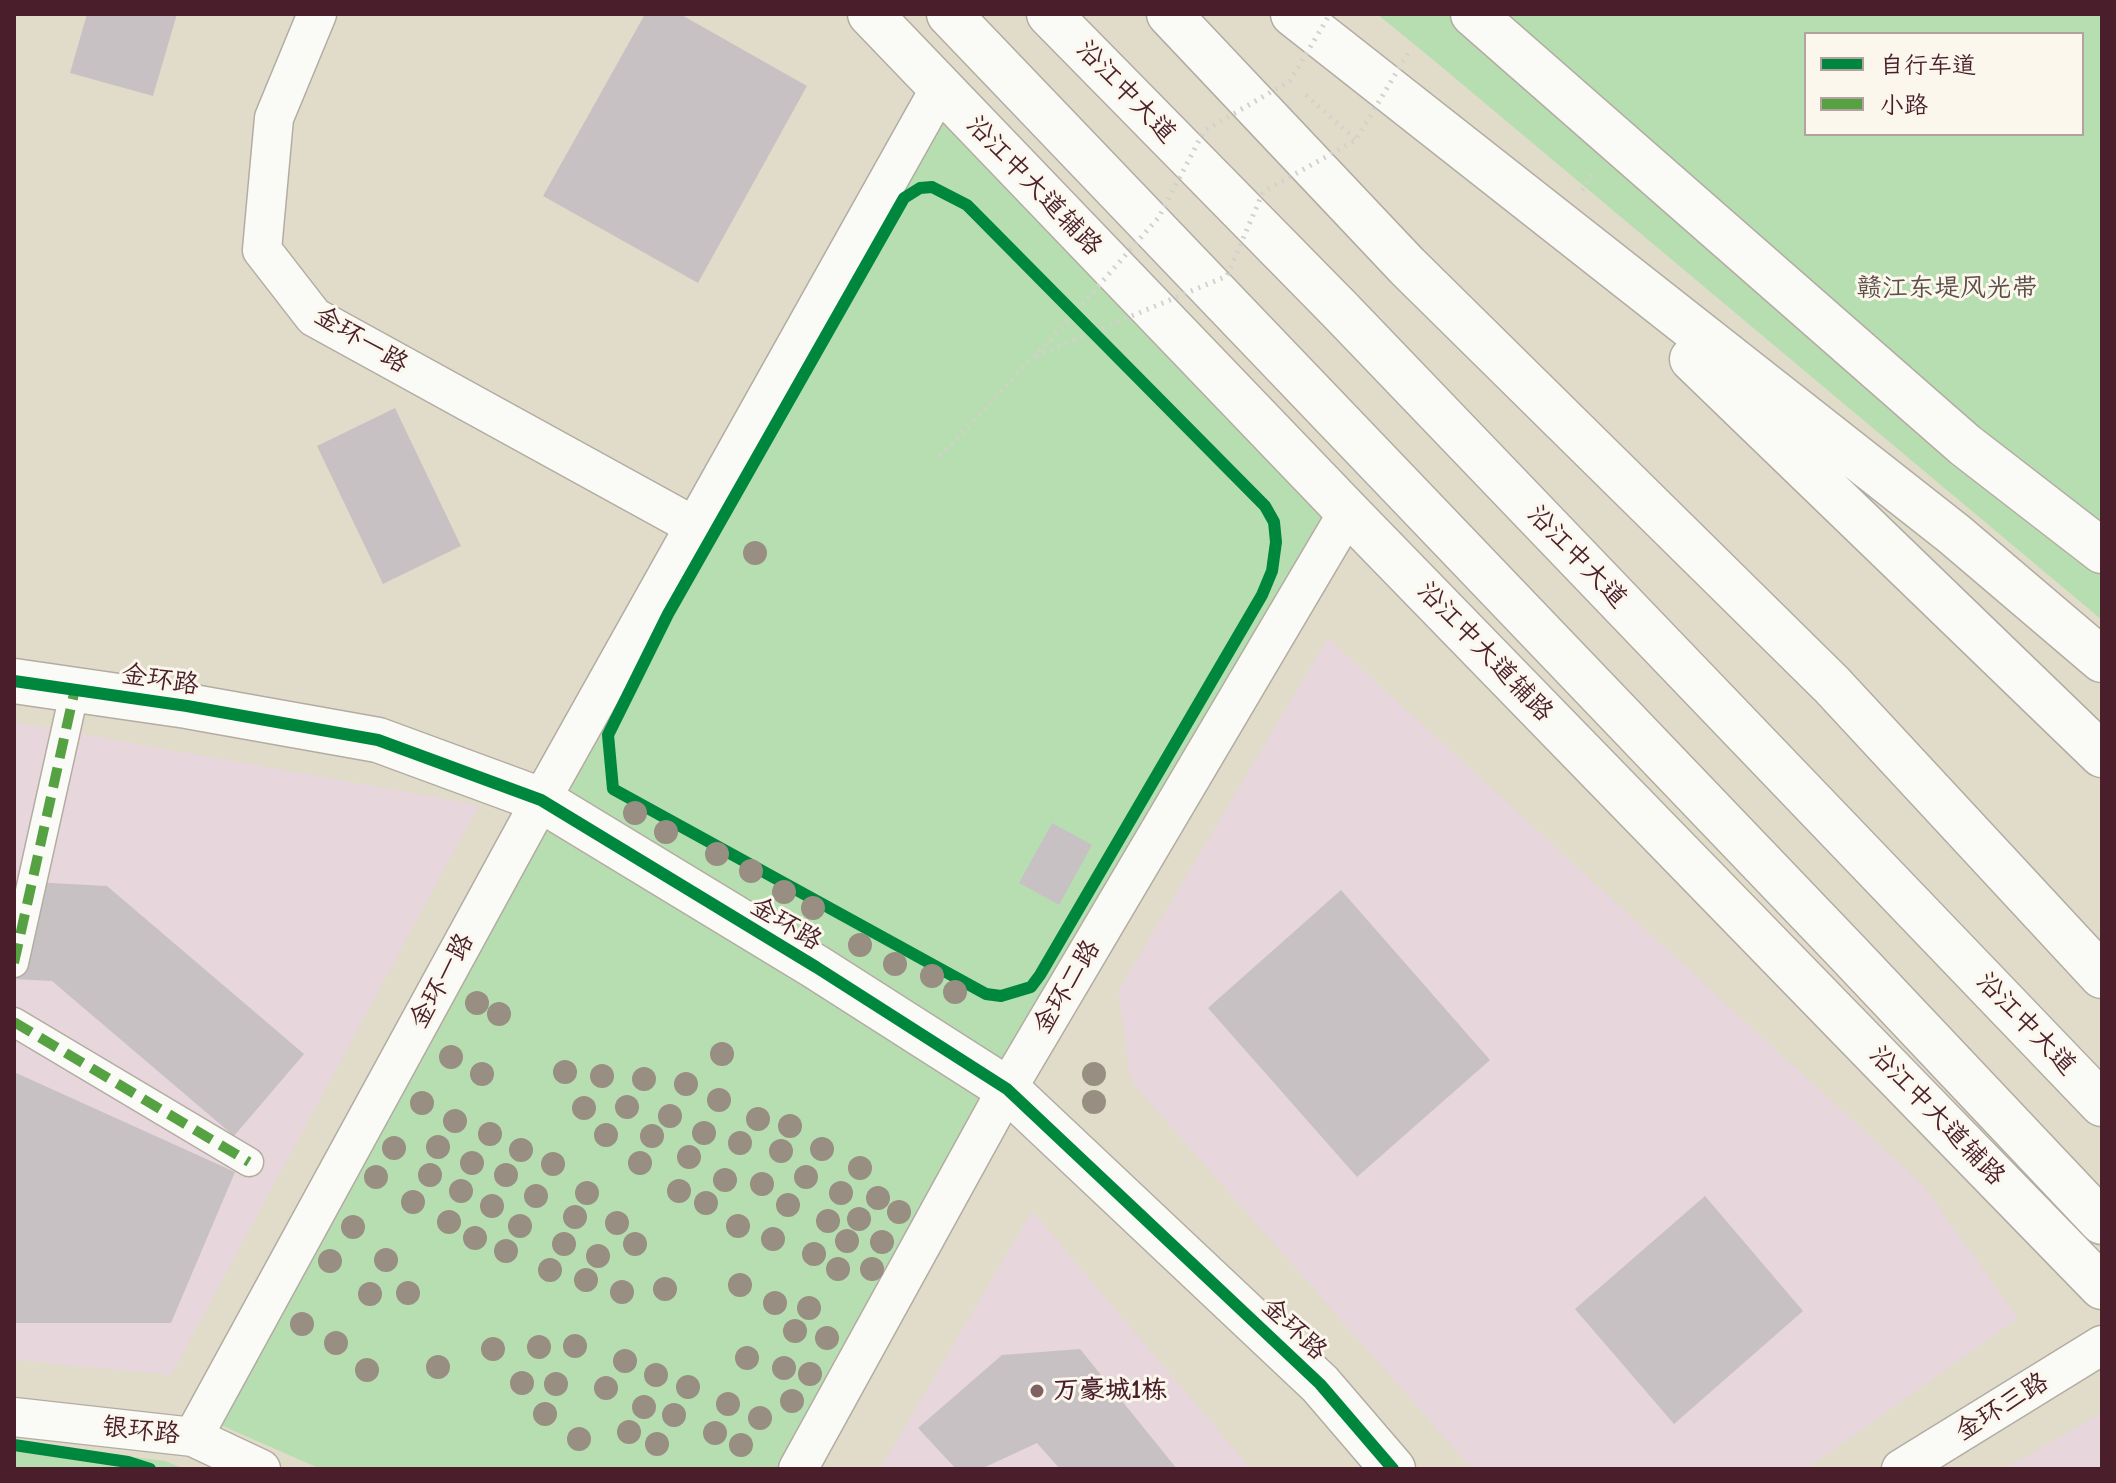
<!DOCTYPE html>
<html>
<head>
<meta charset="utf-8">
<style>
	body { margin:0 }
	#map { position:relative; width:2116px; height:1483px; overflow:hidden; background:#e1dcca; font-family:"Comic Neue","LXGW WenKai TC",sans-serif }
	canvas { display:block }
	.frame { position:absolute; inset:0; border:16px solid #4a1f2b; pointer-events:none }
	.legend { position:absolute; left:1804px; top:32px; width:280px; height:104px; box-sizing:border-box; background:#fbf7ec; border:2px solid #b4a19f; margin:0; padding:10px 14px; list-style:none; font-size:24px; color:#4a1f2b }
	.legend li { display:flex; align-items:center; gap:16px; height:40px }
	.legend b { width:40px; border:2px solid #b4a19f }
</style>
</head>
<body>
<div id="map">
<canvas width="2116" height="1483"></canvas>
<div class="frame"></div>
<ul class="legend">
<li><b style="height:10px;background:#00873e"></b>自行车道</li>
<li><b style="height:10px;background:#56a243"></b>小路</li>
</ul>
</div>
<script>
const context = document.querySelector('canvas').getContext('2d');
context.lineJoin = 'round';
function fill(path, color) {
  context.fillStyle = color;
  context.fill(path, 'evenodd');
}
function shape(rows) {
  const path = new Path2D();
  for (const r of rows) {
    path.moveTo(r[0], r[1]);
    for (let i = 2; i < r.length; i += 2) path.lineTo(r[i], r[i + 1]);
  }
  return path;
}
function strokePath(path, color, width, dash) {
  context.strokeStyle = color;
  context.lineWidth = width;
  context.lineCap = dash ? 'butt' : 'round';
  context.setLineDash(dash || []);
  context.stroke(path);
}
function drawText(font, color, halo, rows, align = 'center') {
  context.font = font + ' "Comic Neue","LXGW WenKai TC",sans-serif';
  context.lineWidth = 6;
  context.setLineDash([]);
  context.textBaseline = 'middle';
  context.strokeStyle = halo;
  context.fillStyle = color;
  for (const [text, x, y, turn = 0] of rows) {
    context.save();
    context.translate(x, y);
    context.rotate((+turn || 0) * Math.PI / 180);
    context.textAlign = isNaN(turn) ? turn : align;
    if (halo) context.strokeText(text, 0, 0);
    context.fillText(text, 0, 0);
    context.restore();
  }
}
const built = shape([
	[1328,638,1922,1184,2018,1318,1807,1469,1472,1469,1131,1081,1118,991],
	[14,722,479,805,171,1375,14,1360],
	[1032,1211,1251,1469,880,1469],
	[2102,1413,2102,1469,2004,1469]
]);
const green = shape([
	[1377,14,2102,14,2102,620,1431,58],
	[1806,34,2082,34,2082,134,1806,134],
	[935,113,1326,520,785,1469,321,1469,218,1424],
	[14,1442,165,1461,185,1469,14,1469]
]);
const building = shape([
	[87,14,177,14,153,96,70,73],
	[645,14,680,14,807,86,698,283,543,196],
	[395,408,461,546,383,584,317,446],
	[1052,823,1092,845,1059,905,1019,883],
	[14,881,107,886,304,1054,234,1136,52,981,14,979],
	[1341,890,1490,1060,1357,1177,1208,1008],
	[14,1072,235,1172,171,1323,14,1323],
	[1705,1196,1803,1311,1674,1424,1575,1309],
	[1080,1349,1177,1469,1060,1469,1037,1443,981,1469,956,1469,918,1428,1002,1355]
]);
const path = shape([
	[1306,95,1356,140],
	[1582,190,1594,172]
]);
const pedestrian = shape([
	[14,963,75,689],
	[14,1022,249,1162]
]);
const minor = shape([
	[317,14,274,118,262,250,314,317,694,526],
	[14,1417,193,1437,261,1469],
	[193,1437,541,800,940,88],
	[798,1469,1007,1089,1348,512],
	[1901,1469,2102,1345]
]);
const tertiary = shape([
	[1473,14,1965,445,2102,551],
	[14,681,187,706,378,740,541,800,816,967,1007,1089,1320,1384,1393,1469]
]);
const primary = shape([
	[870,14,1348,512,2102,1287]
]);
const trunk = shape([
	[949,14,1848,953,2102,1222],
	[1049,14,1340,310,2102,1104],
	[1169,14,1407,266,1832,685,2102,976],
	[1293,14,1954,534,2102,660],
	[1692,359,2102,755]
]);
const pathBridge = shape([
	[1036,356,1227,276,1263,192,1356,140,1408,53],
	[940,456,1064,325,1159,217,1204,131,1290,81,1330,14]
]);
const quiet = shape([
	[14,963,75,689],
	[14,1022,249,1162]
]);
const cycleway = shape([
	[932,187,967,205,1265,506,1274,522,1276,542,1272,571,1262,595,1040,975,1031,987,1001,996,986,994,613,789,608,735,668,614,904,198,920,188,932,187],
	[14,681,187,706,378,740,541,800,816,967,1007,1089,1320,1384,1393,1469],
	[14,1445,128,1462,150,1469]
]);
const trees = [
	[755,553],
	[635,813],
	[666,832],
	[717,854],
	[751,871],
	[784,892],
	[813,908],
	[860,945],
	[895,964],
	[932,976],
	[955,992],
	[477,1003],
	[499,1014],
	[722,1054],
	[451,1057],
	[565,1072],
	[482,1074],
	[1094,1074],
	[602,1076],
	[644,1079],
	[686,1084],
	[719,1100],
	[1094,1102],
	[422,1103],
	[627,1107],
	[584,1108],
	[670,1116],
	[758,1119],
	[455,1121],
	[790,1126],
	[704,1133],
	[490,1134],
	[606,1135],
	[652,1136],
	[740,1143],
	[438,1147],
	[394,1148],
	[822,1149],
	[521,1150],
	[781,1151],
	[689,1157],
	[472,1163],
	[640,1163],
	[553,1164],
	[860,1168],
	[430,1175],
	[506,1175],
	[376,1177],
	[806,1177],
	[725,1180],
	[762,1184],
	[461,1191],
	[679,1191],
	[587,1193],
	[841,1193],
	[536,1196],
	[878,1198],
	[413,1202],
	[706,1203],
	[788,1205],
	[492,1206],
	[899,1212],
	[575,1217],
	[859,1219],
	[828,1221],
	[449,1222],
	[617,1223],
	[520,1226],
	[738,1226],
	[353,1227],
	[475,1238],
	[773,1239],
	[847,1241],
	[882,1242],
	[564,1244],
	[635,1244],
	[506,1251],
	[814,1254],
	[598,1256],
	[386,1260],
	[330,1261],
	[838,1269],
	[872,1269],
	[550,1270],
	[586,1280],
	[740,1285],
	[665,1289],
	[622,1292],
	[408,1293],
	[370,1294],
	[775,1303],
	[809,1308],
	[302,1324],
	[795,1331],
	[827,1338],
	[336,1343],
	[575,1346],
	[539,1347],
	[493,1349],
	[747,1358],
	[625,1361],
	[438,1367],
	[784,1368],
	[367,1370],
	[810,1374],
	[656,1375],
	[522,1383],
	[556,1384],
	[688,1387],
	[606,1388],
	[792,1401],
	[728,1404],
	[644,1407],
	[545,1414],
	[674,1415],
	[760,1418],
	[629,1432],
	[715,1433],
	[579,1439],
	[657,1444],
	[741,1445]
];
const markers = [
	[1037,1391,8,"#7f6163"]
];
const streetNames = [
	["沿江中大道",1126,92,46],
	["沿江中大道辅路",1034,186,46],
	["金环一路",361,340,31],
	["沿江中大道",1577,557,46],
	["沿江中大道辅路",1485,652,46],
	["金环路",160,680,9],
	["金环路",786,924,31],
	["金环一路",442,981,-61],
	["金环二路",1067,987,-59],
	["沿江中大道",2026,1024,46],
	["沿江中大道辅路",1937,1116,46],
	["金环路",1294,1329,43],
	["金环三路",2002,1407,-32],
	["银环路",141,1431,6]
];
const parkNames = [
	["赣江东堤风光带",1947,289]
];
const poiNames = [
	["万豪城1栋",1053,1391]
];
fill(built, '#e7d6dc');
fill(green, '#b7deb1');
fill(building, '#c8c1c3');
strokePath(pedestrian, '#b3aca2', 31);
strokePath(minor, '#b3aca2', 41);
strokePath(tertiary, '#b3aca2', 47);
strokePath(primary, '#b3aca2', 47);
strokePath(trunk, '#b3aca2', 47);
strokePath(path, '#d4d0cd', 5, [2, 6]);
strokePath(pedestrian, '#fafaf7', 28);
strokePath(minor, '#fafaf7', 38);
strokePath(tertiary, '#fafaf7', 44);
strokePath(primary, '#fafaf7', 44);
strokePath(trunk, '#fafaf7', 44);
strokePath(pathBridge, '#d4d0cd', 5, [2, 6]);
strokePath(quiet, '#56a243', 10, [20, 10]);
strokePath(cycleway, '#00873e', 12);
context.fillStyle = '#988e82';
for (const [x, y] of trees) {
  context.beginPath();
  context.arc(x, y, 12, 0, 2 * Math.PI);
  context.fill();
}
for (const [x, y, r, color] of markers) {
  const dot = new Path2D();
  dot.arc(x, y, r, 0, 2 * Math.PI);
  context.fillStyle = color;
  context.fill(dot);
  strokePath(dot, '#fbf7ec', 3);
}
drawText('26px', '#4a1f2b', '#fbf7ec', streetNames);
drawText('26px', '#5c4f47', '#fbf7ec', parkNames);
drawText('bold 26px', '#4a1f2b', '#fbf7ec', poiNames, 'left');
</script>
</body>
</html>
